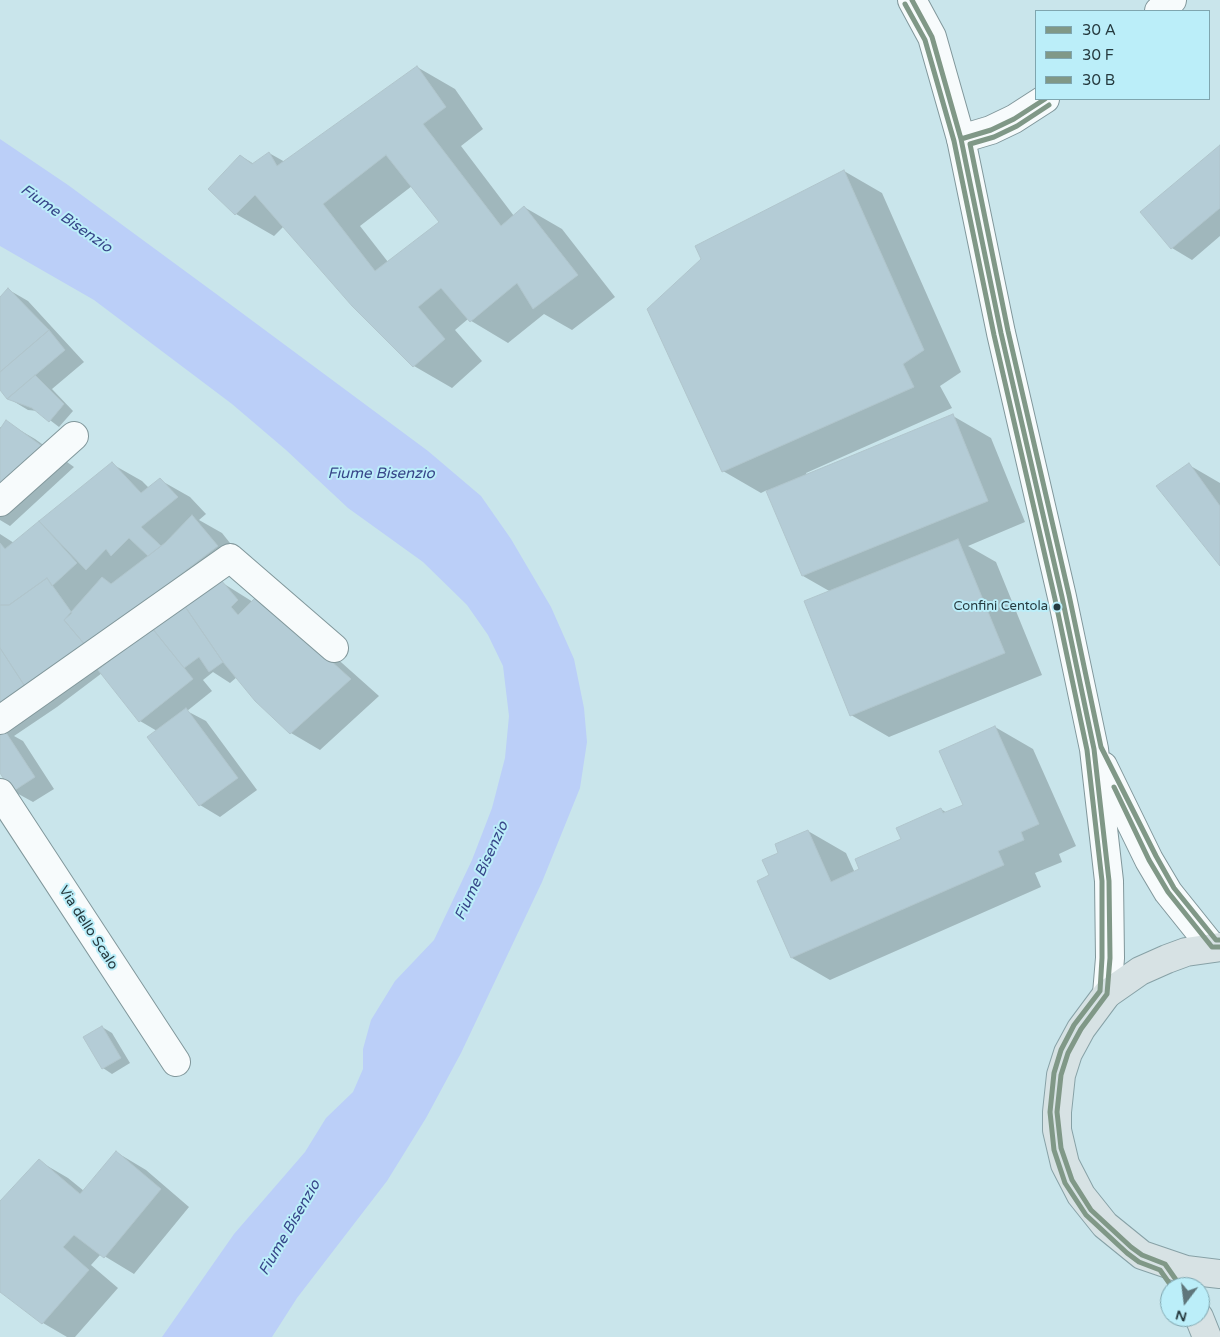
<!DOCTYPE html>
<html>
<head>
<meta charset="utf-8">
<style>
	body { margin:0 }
	#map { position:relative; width:1220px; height:1337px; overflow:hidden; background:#c9e5eb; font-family:"Varela Round",sans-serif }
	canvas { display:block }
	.legend { position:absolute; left:1035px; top:10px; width:175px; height:90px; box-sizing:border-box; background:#bbeef9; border:1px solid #7fa6af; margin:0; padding:6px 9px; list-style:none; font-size:15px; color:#263a3f }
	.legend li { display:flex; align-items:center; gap:10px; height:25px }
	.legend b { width:25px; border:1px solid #7fa6af }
	.north { position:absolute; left:1160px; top:1277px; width:50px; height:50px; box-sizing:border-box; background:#bbeef9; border:1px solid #7fa6af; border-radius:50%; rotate:195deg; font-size:14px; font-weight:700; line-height:20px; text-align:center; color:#263a3f }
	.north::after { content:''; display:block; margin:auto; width:18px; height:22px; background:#5f767b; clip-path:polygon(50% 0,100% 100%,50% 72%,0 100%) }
</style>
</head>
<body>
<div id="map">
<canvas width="1220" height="1337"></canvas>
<ul class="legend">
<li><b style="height:6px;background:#809887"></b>30 A</li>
<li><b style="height:6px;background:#809887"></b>30 F</li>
<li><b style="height:6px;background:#809887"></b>30 B</li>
</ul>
<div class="north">N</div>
</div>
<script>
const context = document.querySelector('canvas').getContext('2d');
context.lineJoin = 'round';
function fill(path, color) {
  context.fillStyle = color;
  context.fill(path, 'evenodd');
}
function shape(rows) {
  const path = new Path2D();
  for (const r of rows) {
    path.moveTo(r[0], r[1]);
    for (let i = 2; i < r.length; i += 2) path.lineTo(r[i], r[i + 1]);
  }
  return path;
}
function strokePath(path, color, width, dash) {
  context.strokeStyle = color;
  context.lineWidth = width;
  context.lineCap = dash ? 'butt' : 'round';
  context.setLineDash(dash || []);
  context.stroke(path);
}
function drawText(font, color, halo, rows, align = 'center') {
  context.font = font + ' "Varela Round",sans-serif';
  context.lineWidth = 4;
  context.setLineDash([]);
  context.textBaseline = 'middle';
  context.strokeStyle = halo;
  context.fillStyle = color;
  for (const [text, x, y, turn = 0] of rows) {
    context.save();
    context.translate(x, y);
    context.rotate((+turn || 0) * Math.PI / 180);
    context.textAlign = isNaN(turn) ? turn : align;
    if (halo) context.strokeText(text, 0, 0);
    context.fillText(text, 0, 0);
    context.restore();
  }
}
const water = shape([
	[0,139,68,185,219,296,428,451,481,496,511,539,551,607,574,659,584,708,587,742,580,788,542,882,461,1053,426,1118,387,1181,297,1298,272,1337,162,1337,234,1234,305,1152,326,1118,353,1092,363,1069,363,1049,371,1020,395,981,434,940,472,860,492,808,505,758,509,716,503,666,488,635,467,605,423,562,348,508,286,450,232,404,94,300,0,246]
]);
const shadow = shape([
	[417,67,455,89,483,129,461,146,514,216,524,207,562,229,615,297,572,330,544,314,508,343,468,319,455,330,482,361,452,388,414,366,284,226,274,236,236,214,241,156,254,164,269,153,285,162],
	[412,186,440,222,388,262,360,226],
	[1220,146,1220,236,1192,260,1172,248],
	[844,171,882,193,961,372,940,386,952,408,806,473,807,475,953,416,991,438,1025,522,968,546,996,562,1042,675,889,737,851,715,831,592,803,576,767,490,761,493,723,471],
	[9,290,28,301,84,362,52,389,73,411,59,427,38,411,28,410,8,398,0,388,0,299],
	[6,422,35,439,74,467,10,526,0,520,0,427,2,428],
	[112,464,142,481,149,488,160,480,190,497,206,514,199,520,222,533,246,563,221,582,253,602,287,614,379,696,320,750,291,733,256,700,237,677,230,683,213,672,203,680,212,691,187,711,206,721,257,790,220,817,200,805,157,731,140,721,102,673,57,707,14,736,23,741,54,789,33,802,13,791,0,771,0,534,14,543],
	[1189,465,1220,483,1220,564],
	[995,727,1033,749,1076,846,1059,854,1062,862,1035,873,1041,887,830,980,792,958,771,876,780,853,808,831,846,853,855,873,902,840,941,809,947,813,964,805],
	[102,1027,112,1033,130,1063,112,1074,103,1068],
	[116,1152,146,1170,189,1207,134,1274,101,1254,91,1265,118,1288,75,1337,67,1337,43,1323,0,1290,0,1203,39,1161,68,1178,84,1191]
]);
const building = shape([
	[417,66,446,107,423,124,501,226,524,206,578,275,533,309,517,283,470,322,441,288,418,307,445,339,413,367,352,306,255,195,235,215,208,189,240,155,252,164,269,152,277,166,417,66],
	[386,155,439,222,375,271,323,204,386,155],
	[1220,145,1220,208,1171,249,1140,212,1220,145],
	[844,170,924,350,903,364,914,387,722,472,647,309,701,259,695,246,844,170],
	[8,288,49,330,0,372,0,297,8,288],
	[49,330,65,350,7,399,0,390,0,372,49,330],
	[35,375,64,404,49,422,32,408,7,399,35,375],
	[953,414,988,501,802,576,766,491,953,414],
	[6,420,46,449,0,491,0,429,6,420],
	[112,462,141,493,160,478,178,497,141,527,161,546,148,556,129,538,111,556,106,549,86,570,39,521,112,462],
	[1189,463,1220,506,1220,566,1156,486,1189,463],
	[192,515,218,546,86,646,64,620,102,577,111,584,165,543,192,515],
	[39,521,77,563,52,586,47,578,9,605,0,605,0,543,5,549,39,521],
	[958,539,1005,653,850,716,804,601,958,539],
	[47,578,72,613,64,620,86,646,28,691,0,648,0,605,9,605,47,578],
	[221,580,238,600,231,607,238,615,258,595,351,679,290,734,255,701,223,662,184,605,221,580],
	[184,605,223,662,209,672,199,657,184,668,152,628,184,605],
	[152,628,193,679,139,722,98,670,152,628],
	[0,648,28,691,0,709,0,648],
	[186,708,238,778,199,806,147,737,186,708],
	[995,726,1039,824,1021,832,1024,840,998,851,1004,865,791,958,757,881,769,875,762,860,778,853,775,844,808,830,831,882,859,869,855,859,901,839,896,828,941,808,943,813,963,805,939,751,995,726],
	[3,728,35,777,12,792,0,773,0,730,3,728],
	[102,1026,121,1058,102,1069,83,1037,102,1026],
	[116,1151,161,1189,104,1258,74,1235,63,1247,89,1270,42,1324,0,1292,0,1201,39,1159,80,1194,116,1151]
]);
const minor = shape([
	[1159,11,1172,0],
	[961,139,991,130,1014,119,1045,99],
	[0,502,74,436],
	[0,720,230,558,334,648],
	[0,793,176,1062]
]);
const tertiary = shape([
	[912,0,932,37,961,139,1001,333,1062,597,1094,749,1109,881,1110,958,1107,994],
	[1103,766,1149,860,1168,892,1212,947]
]);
const primary = shape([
	[1220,947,1186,952,1167,959,1140,971,1107,994,1081,1029,1068,1053,1061,1075,1057,1112,1057,1130,1065,1164,1081,1195,1105,1225,1142,1255,1186,1270,1220,1274],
	[1199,1317,1207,1337]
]);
const bus1 = shape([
	[912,0,932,37,961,139,1001,333,1062,597,1094,749,1109,881,1110,958,1107,994,1081,1029,1068,1053,1061,1075,1057,1112,1061,1148,1072,1180,1091,1210,1131,1247,1142,1255,1165,1264,1181,1287],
	[961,139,991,130,1014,119,1045,99],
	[1114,787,1149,860,1168,892,1212,947,1220,947]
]);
const bus2 = shape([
	[905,4,925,40,954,141,994,335,1055,599,1087,750,1102,881,1102,958,1100,991,1074,1025,1061,1050,1054,1073,1050,1112,1054,1150,1065,1183,1086,1215,1127,1253,1139,1262,1160,1270,1172,1287]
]);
const bus3 = shape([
	[1049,105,1017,126,994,137,970,144,1008,331,1069,595,1101,747,1156,856,1174,888,1216,940,1220,940]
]);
const markers = [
	[1057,607,4.5,"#263a3f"]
];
const busNames = [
	["Confini Centola",1048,607]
];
const streetNames = [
	["Via dello Scalo",88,928,57]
];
const waterNames = [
	["Fiume Bisenzio",66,219,35],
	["Fiume Bisenzio",381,474],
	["Fiume Bisenzio",482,871,-65],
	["Fiume Bisenzio",290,1228,-60]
];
fill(water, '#bbcff8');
fill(shadow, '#0003');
fill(building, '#b4ccd6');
strokePath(building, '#b0c5cc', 1);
strokePath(minor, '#81979b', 30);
strokePath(tertiary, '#81979b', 30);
strokePath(primary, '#87a1a6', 30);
strokePath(minor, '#f7fbfc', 28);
strokePath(tertiary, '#f7fbfc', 28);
strokePath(primary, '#d7e2e4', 28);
strokePath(bus1, '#809887', 5);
strokePath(bus2, '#809887', 5);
strokePath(bus3, '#809887', 5);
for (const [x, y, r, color] of markers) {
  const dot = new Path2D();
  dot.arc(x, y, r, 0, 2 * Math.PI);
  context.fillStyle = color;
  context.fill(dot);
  strokePath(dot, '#bbeef9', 2);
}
drawText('13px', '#263a3f', '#bbeef9', busNames, 'right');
drawText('14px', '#263a3f', '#bbeef9', streetNames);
drawText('italic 15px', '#374689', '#bbeef9', waterNames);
</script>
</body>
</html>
